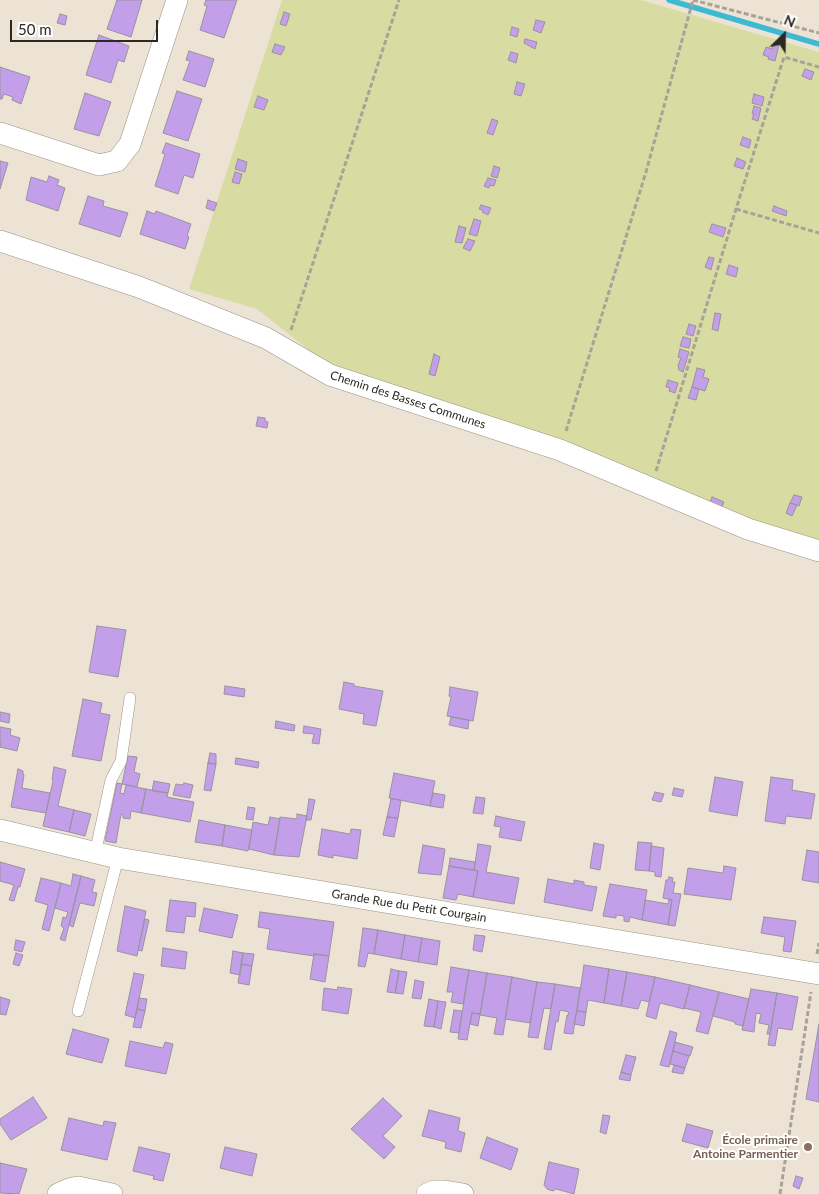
<!DOCTYPE html>
<html>
<head>
<meta charset="utf-8">
<style>
	body { margin:0 }
	#map { position:relative; width:819px; height:1194px; overflow:hidden; background:#ece3d4; font-family:Lato,sans-serif }
	canvas { display:block }
	.north { position:absolute; left:759px; top:10px; width:50px; height:50px; -webkit-text-stroke:4px #fff; paint-order:stroke; rotate:23deg; font-size:14px; font-weight:700; line-height:20px; text-align:center; color:#2c2823 }
	.north::after { content:''; display:block; margin:auto; width:18px; height:22px; background:#2c2823; clip-path:polygon(50% 0,100% 100%,50% 72%,0 100%) }
	.scale { position:absolute; left:10px; top:20px; width:148px; height:22px; box-sizing:border-box; border:2px solid #2c2823; border-top:0; padding-left:6px; font-size:15px; line-height:18px; white-space:nowrap; color:#2c2823; -webkit-text-stroke:4px #fff; paint-order:stroke }
</style>
</head>
<body>
<div id="map">
<canvas width="819" height="1194"></canvas>
<div class="north">N</div>
<div class="scale">50 m</div>
</div>
<script>
const context = document.querySelector('canvas').getContext('2d');
context.lineJoin = 'round';
function fill(path, color) {
  context.fillStyle = color;
  context.fill(path, 'evenodd');
}
function shape(rows) {
  const path = new Path2D();
  for (const r of rows) {
    path.moveTo(r[0], r[1]);
    for (let i = 2; i < r.length; i += 2) path.lineTo(r[i], r[i + 1]);
  }
  return path;
}
function strokePath(path, color, width, dash) {
  context.strokeStyle = color;
  context.lineWidth = width;
  context.lineCap = dash ? 'butt' : 'round';
  context.setLineDash(dash || []);
  context.stroke(path);
}
function drawText(font, color, halo, rows, align = 'center') {
  context.font = font + ' Lato,sans-serif';
  context.lineWidth = 4;
  context.setLineDash([]);
  context.textBaseline = 'middle';
  context.strokeStyle = halo;
  context.fillStyle = color;
  for (const [text, x, y, turn = 0] of rows) {
    context.save();
    context.translate(x, y);
    context.rotate((+turn || 0) * Math.PI / 180);
    context.textAlign = isNaN(turn) ? turn : align;
    if (halo) context.strokeText(text, 0, 0);
    context.fillText(text, 0, 0);
    context.restore();
  }
}
const green = shape([
	[282,0,641,0,819,52,819,543,334,370,257,309,189,289]
]);
const stream = shape([
	[669,0,819,44]
]);
const building = shape([
	[117,0,142,0,131,37,107,29,117,0],
	[206,0,237,0,224,38,200,30,207,6,204,5,206,0],
	[284,12,290,14,286,26,280,24,284,12],
	[60,14,67,16,65,25,57,23,60,14],
	[536,20,545,22,541,33,533,30,536,20],
	[512,27,519,29,517,37,510,35,512,27],
	[99,35,129,46,124,62,118,60,111,83,86,75,99,35],
	[525,39,537,42,535,49,524,43,525,39],
	[774,43,779,45,775,61,768,59,769,57,763,55,766,47,772,49,774,43],
	[275,44,285,47,281,55,272,52,275,44],
	[189,51,214,59,205,87,183,80,190,61,186,60,189,51],
	[511,52,518,54,516,63,508,60,511,52],
	[0,67,30,77,21,104,12,100,13,97,4,94,2,99,0,99,0,67],
	[805,69,814,72,811,80,802,76,805,69],
	[517,82,525,84,521,96,514,94,517,82],
	[177,91,202,99,188,141,163,133,177,91],
	[85,93,111,102,99,136,74,129,85,93],
	[754,94,764,97,762,106,752,103,754,94],
	[258,96,268,100,264,110,254,107,258,96],
	[754,106,761,108,758,121,752,119,754,114,752,114,754,106],
	[492,119,498,121,493,135,487,133,492,119],
	[743,137,751,140,749,148,740,145,743,137],
	[166,143,200,154,193,178,184,175,178,194,155,186,165,154,162,153,166,143],
	[737,158,746,162,743,169,734,166,737,158],
	[238,159,247,162,245,172,235,169,238,159],
	[0,161,8,163,0,189,0,161],
	[494,166,500,168,497,178,491,176,494,166],
	[235,172,242,174,239,184,232,182,235,172],
	[49,176,59,180,57,185,65,188,58,211,26,200,31,177,47,182,49,176],
	[488,178,496,180,494,186,490,185,489,188,484,186,488,178],
	[88,196,104,201,103,206,128,213,120,237,79,224,88,196],
	[208,200,217,203,214,211,206,208,208,200],
	[481,205,491,208,488,215,482,212,483,210,479,209,481,205],
	[774,206,787,211,786,216,772,211,774,206],
	[147,211,155,214,156,211,191,224,187,236,189,237,185,249,140,234,147,211],
	[474,219,481,221,477,236,469,234,474,219],
	[712,224,726,228,723,237,709,232,712,224],
	[459,226,466,228,462,243,455,242,459,226],
	[468,239,475,241,470,251,463,248,468,239],
	[709,257,714,258,711,270,705,267,709,257],
	[729,265,738,268,736,277,726,274,729,265],
	[715,313,721,314,718,331,712,329,715,313],
	[689,324,696,326,693,336,686,334,689,324],
	[683,337,691,339,689,348,680,346,683,337],
	[680,349,689,352,683,372,679,370,678,365,681,358,678,357,680,349],
	[434,354,440,357,435,376,429,374,434,354],
	[697,368,705,370,703,377,709,379,705,391,692,387,697,368],
	[668,380,678,383,675,393,669,391,670,388,666,387,668,380],
	[692,387,699,389,696,400,688,398,692,387],
	[258,417,265,418,265,421,268,422,267,428,256,426,258,417],
	[794,495,802,497,799,506,790,503,794,495],
	[712,497,724,502,722,507,710,502,712,497],
	[790,503,797,505,792,516,786,513,790,503],
	[97,626,126,630,118,677,89,672,97,626],
	[344,682,354,684,354,686,383,691,376,726,363,724,364,714,339,709,344,682],
	[225,686,245,689,244,697,224,694,225,686],
	[450,687,478,692,473,721,447,716,451,697,449,696,450,687],
	[83,699,102,703,100,713,110,715,101,761,72,756,83,699],
	[0,712,10,714,9,723,0,721,0,712],
	[451,717,469,720,468,729,449,725,451,717],
	[276,721,295,725,294,731,275,728,276,721],
	[304,726,321,729,319,744,312,743,314,734,303,733,304,726],
	[0,727,11,729,10,735,20,738,17,751,0,747,1,741,0,741,0,727],
	[210,753,216,754,216,764,208,763,210,753],
	[128,756,137,757,134,772,140,774,137,787,122,784,128,756],
	[236,758,259,762,258,768,235,764,236,758],
	[208,763,216,764,211,791,204,790,208,763],
	[54,767,66,770,58,806,74,810,69,832,43,826,53,781,52,780,54,767],
	[18,769,23,771,23,774,24,775,22,788,50,793,46,813,11,807,18,769],
	[394,773,435,781,430,806,389,798,394,773],
	[715,777,743,782,737,816,709,811,715,777],
	[771,777,793,780,792,790,815,794,811,819,786,816,785,824,765,821,771,777],
	[154,781,170,784,168,793,152,791,154,781],
	[117,783,122,784,120,793,124,794,126,785,146,789,141,813,131,811,130,819,123,818,123,815,121,814,116,843,105,841,117,783],
	[184,783,193,785,190,798,173,795,176,784,183,785,184,783],
	[674,788,684,790,682,797,672,795,674,788],
	[146,789,168,793,167,797,194,802,190,822,141,813,146,789],
	[655,792,664,794,661,802,652,800,655,792],
	[433,793,445,795,443,808,430,806,433,793],
	[476,797,485,798,483,814,473,813,476,797],
	[309,799,315,800,311,820,306,820,309,799],
	[391,799,401,800,398,818,387,817,391,799],
	[248,807,255,808,253,820,246,819,248,807],
	[74,810,91,814,85,836,69,832,74,810],
	[297,814,307,816,299,857,274,855,280,817,297,819,297,814],
	[496,816,525,822,521,841,499,837,501,827,494,826,496,816],
	[270,817,280,819,274,855,249,849,253,822,268,825,270,817],
	[387,817,398,818,394,837,383,835,387,817],
	[199,820,225,825,222,846,195,842,199,820],
	[225,825,252,830,248,851,222,846,225,825],
	[322,829,350,834,351,829,361,830,357,859,333,855,333,858,318,855,322,829],
	[638,842,652,843,649,871,635,870,638,842],
	[594,843,604,845,600,870,590,868,594,843],
	[478,844,491,846,486,872,519,878,514,904,473,897,478,871,474,870,478,844],
	[423,845,445,849,441,875,418,873,423,845],
	[651,846,664,848,661,877,655,876,655,872,649,871,651,846],
	[807,850,819,852,819,883,802,880,807,850],
	[450,858,475,862,474,870,449,866,450,858],
	[0,862,25,869,20,887,18,887,14,901,9,900,14,885,0,881,0,862],
	[449,866,478,871,473,897,458,894,456,900,443,898,449,866],
	[724,866,736,868,731,900,684,894,688,868,723,873,724,866],
	[73,874,81,876,65,941,60,939,64,928,61,926,63,917,66,918,68,912,55,908,61,883,71,886,73,874],
	[81,876,95,880,92,892,97,893,94,906,80,903,73,927,69,925,81,876],
	[669,877,673,878,672,882,675,882,673,893,681,894,675,926,668,925,672,900,663,898,666,880,668,880,669,877],
	[41,878,61,883,49,931,42,929,48,905,35,901,41,878],
	[548,879,574,884,574,880,584,882,584,885,597,887,592,911,544,902,548,879],
	[610,884,647,890,642,920,630,917,629,922,624,921,624,916,616,915,616,918,603,916,610,884],
	[669,899,672,900,668,925,642,920,645,900,668,904,669,899],
	[170,900,196,903,195,917,186,916,184,933,166,931,170,900],
	[125,906,146,911,137,956,117,951,125,906],
	[204,908,238,915,232,938,199,931,204,908],
	[260,912,334,922,329,956,314,954,314,956,267,949,270,929,258,927,260,912],
	[764,917,796,921,791,952,783,951,785,937,761,933,764,917],
	[145,919,149,920,142,951,138,950,145,919],
	[363,928,378,930,374,954,368,953,365,967,358,966,363,928],
	[378,930,405,935,401,959,374,954,378,930],
	[405,935,422,938,418,962,401,959,405,935],
	[475,935,485,936,482,952,473,950,475,935],
	[422,938,440,941,437,965,418,962,422,938],
	[16,940,25,942,22,952,14,950,16,940],
	[163,948,187,952,185,969,161,966,163,948],
	[233,951,243,953,240,975,230,973,233,951],
	[16,953,23,955,19,966,13,964,16,953],
	[243,953,254,954,252,966,241,964,243,953],
	[314,954,329,956,325,982,310,979,314,954],
	[241,964,252,966,249,985,238,983,241,964],
	[584,965,609,969,604,1003,588,1000,586,1012,577,1011,584,965],
	[451,967,469,970,463,1004,451,1002,453,992,447,992,451,967],
	[391,969,399,971,395,993,387,992,391,969],
	[609,969,627,972,621,1006,604,1003,609,969],
	[469,970,487,973,480,1014,472,1013,467,1040,458,1039,469,970],
	[399,971,407,972,403,994,395,993,399,971],
	[627,972,655,977,649,1002,641,1000,638,1009,621,1006,627,972],
	[134,973,144,975,135,1018,125,1015,134,973],
	[487,973,512,977,503,1035,494,1034,497,1018,480,1015,487,973],
	[512,977,537,982,530,1023,505,1019,512,977],
	[655,977,690,985,684,1009,660,1003,656,1019,646,1016,655,977],
	[415,980,424,982,421,999,412,998,415,980],
	[537,982,555,984,551,1009,544,1008,538,1038,528,1037,537,982],
	[555,984,580,988,573,1034,564,1033,567,1015,568,1015,569,1012,560,1010,558,1022,556,1021,551,1050,544,1049,555,984],
	[690,985,719,992,708,1034,696,1031,701,1012,684,1008,690,985],
	[338,987,352,989,348,1014,322,1010,324,988,337,990,338,987],
	[751,989,777,993,770,1034,767,1034,769,1025,759,1023,761,1014,756,1013,754,1032,742,1030,751,989],
	[719,992,749,999,743,1026,735,1024,735,1022,713,1016,719,992],
	[777,993,798,997,792,1030,778,1028,775,1046,768,1045,777,993],
	[0,997,10,1000,6,1015,0,1014,0,997],
	[139,998,147,999,145,1011,137,1009,139,998],
	[429,999,438,1001,434,1027,424,1026,429,999],
	[438,1001,446,1002,441,1029,434,1027,438,1001],
	[137,1009,145,1011,141,1028,133,1027,137,1009],
	[454,1010,462,1011,459,1033,450,1032,454,1010],
	[577,1011,586,1012,584,1026,574,1024,577,1011],
	[472,1013,480,1014,478,1026,470,1024,472,1013],
	[819,1024,819,1102,806,1099,819,1024],
	[73,1029,109,1039,102,1063,66,1054,73,1029],
	[670,1031,677,1033,669,1067,660,1065,670,1031],
	[130,1041,163,1048,165,1042,173,1044,166,1074,125,1066,130,1041],
	[675,1042,693,1047,690,1056,673,1051,675,1042],
	[673,1051,689,1056,685,1068,670,1064,673,1051],
	[626,1055,636,1057,631,1075,621,1072,626,1055],
	[674,1065,685,1068,683,1074,672,1072,674,1065],
	[621,1072,631,1075,630,1081,619,1079,621,1072],
	[33,1097,47,1118,11,1140,0,1124,0,1119,33,1097],
	[383,1098,402,1116,383,1136,395,1147,384,1159,351,1129,383,1098],
	[429,1110,460,1118,458,1131,465,1133,461,1152,445,1148,446,1142,422,1136,429,1110],
	[603,1115,610,1116,606,1134,600,1132,603,1115],
	[69,1118,103,1126,104,1121,116,1123,107,1160,61,1150,69,1118],
	[687,1124,713,1131,708,1148,682,1141,687,1124],
	[487,1137,518,1149,511,1170,480,1158,487,1137],
	[139,1147,170,1154,163,1181,153,1179,154,1176,133,1171,139,1147],
	[225,1147,257,1154,252,1176,220,1168,225,1147],
	[549,1162,579,1169,574,1194,556,1189,553,1191,547,1189,544,1185,549,1162],
	[0,1163,27,1169,19,1194,0,1193,0,1163],
	[796,1176,803,1178,799,1189,793,1186,796,1176]
]);
const path = shape([
	[693,0,819,33],
	[736,209,819,233],
	[291,330,399,0],
	[566,431,646,172,693,0],
	[656,471,736,209,784,57,819,67],
	[817,954,819,943],
	[780,1194,811,992]
]);
const lane = shape([
	[95,854,111,780,121,761,130,698],
	[78,1011,118,858]
]);
const street = shape([
	[0,133,99,165,117,161,130,144,177,0],
	[0,241,139,287,266,338,330,375,560,450,748,529,819,551],
	[0,830,118,858,819,974],
	[58,1194,69,1189,78,1187,112,1194],
	[427,1194,434,1191,445,1191,463,1194]
]);
const markers = [
	[808,1147,5,"#8d6e63"]
];
const streetNames = [
	["Chemin des Basses Communes",408,400,18],
	["Grande Rue du Petit Courgain",409,906,9]
];
const educationNames = [
	["École primaire",798,1140],
	["Antoine Parmentier",798,1154]
];
fill(green, '#d9dca2');
strokePath(stream, '#3eb9d1', 5.5);
fill(building, '#c39fe9');
strokePath(building, '#9992a1', 1);
strokePath(lane, '#9a9284', 12);
strokePath(street, '#9a9284', 22);
strokePath(path, '#a9a297', 3, [5, 2.5]);
strokePath(lane, '#fff', 11);
strokePath(street, '#fff', 21);
for (const [x, y, r, color] of markers) {
  const dot = new Path2D();
  dot.arc(x, y, r, 0, 2 * Math.PI);
  context.fillStyle = color;
  context.fill(dot);
  strokePath(dot, '#fff', 2);
}
drawText('12px', '#2c2823', '#fff', streetNames);
drawText('bold 12px', '#785e54', '#fff', educationNames, 'right');
</script>
</body>
</html>
